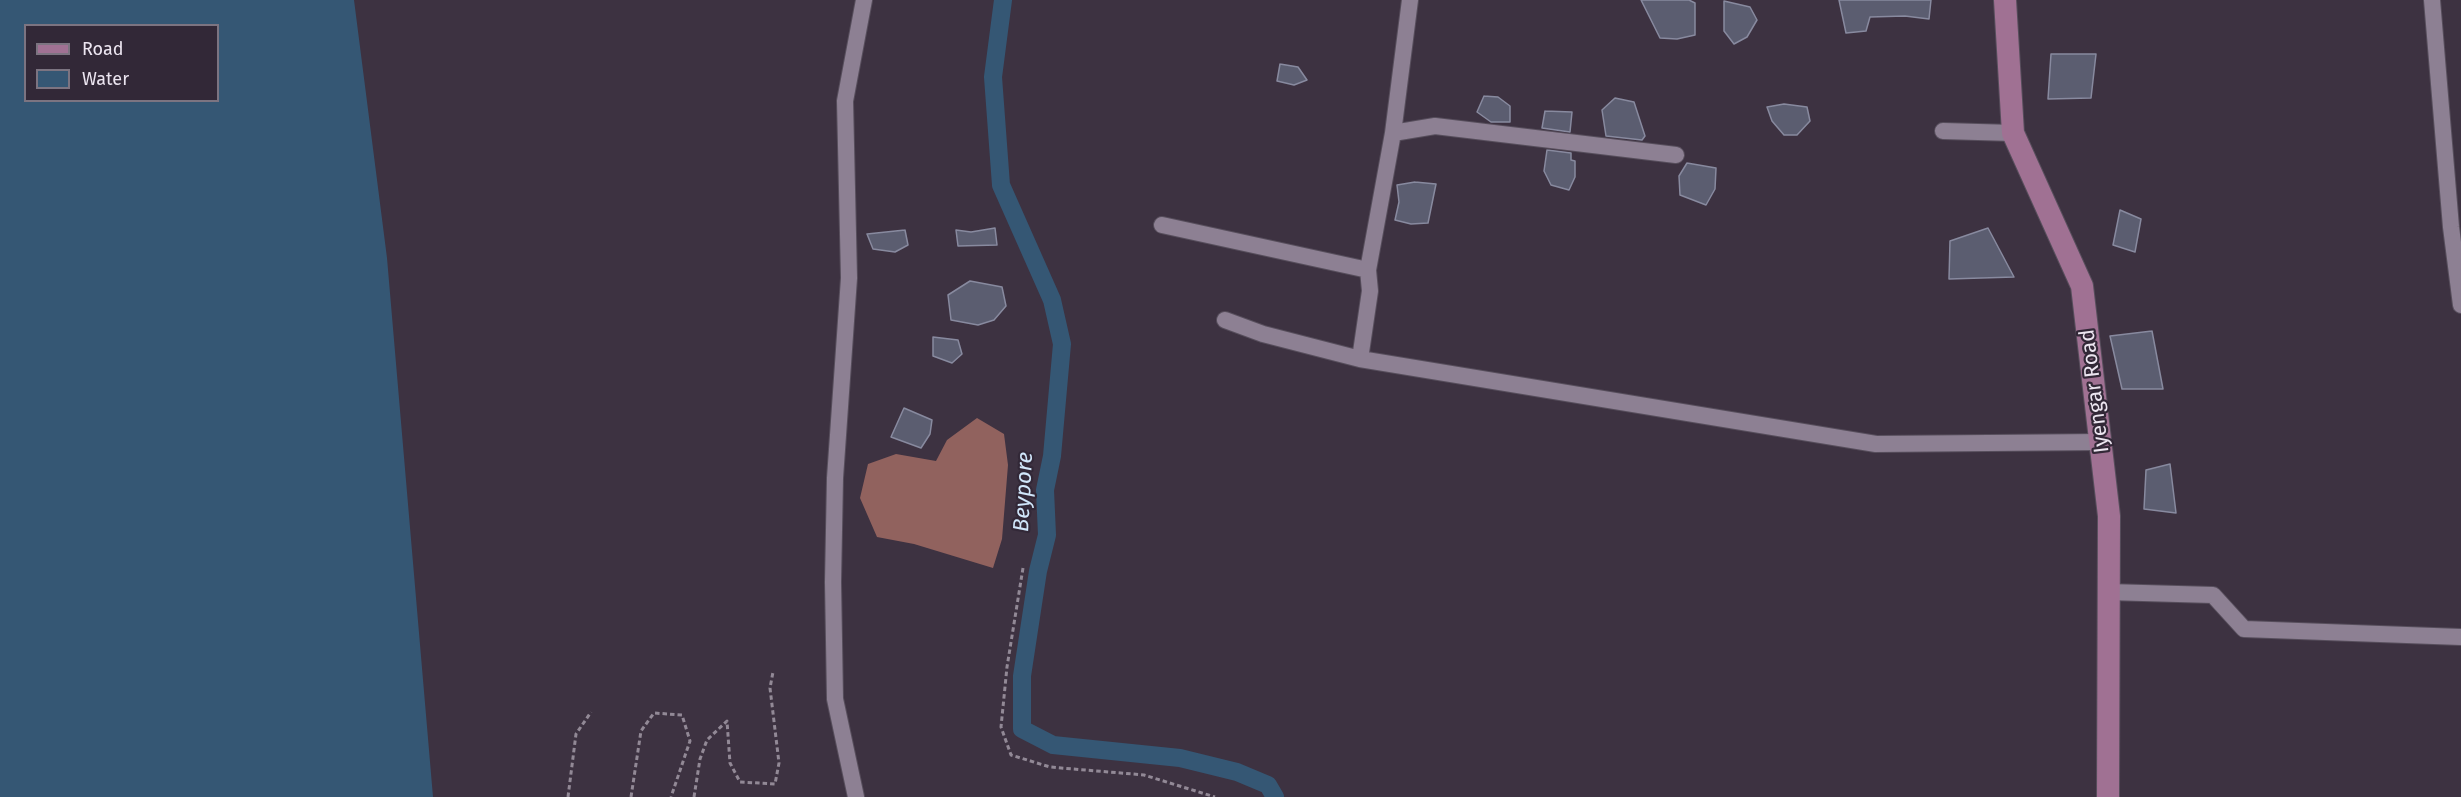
<!DOCTYPE html>
<html>
<head>
<meta charset="utf-8">
<style>
	body { margin:0 }
	#map { position:relative; width:2461px; height:797px; overflow:hidden; background:#3d3241; font-family:"Fira Sans",sans-serif }
	canvas { display:block }
	.legend { position:absolute; left:24px; top:24px; width:195px; height:78px; box-sizing:border-box; background:#322837; border:2px solid #7c7481; margin:0; padding:8px 10px; list-style:none; font-size:18px; color:#ece5f0 }
	.legend li { display:flex; align-items:center; gap:12px; height:30px }
	.legend b { width:30px; border:2px solid #7c7481 }
</style>
</head>
<body>
<div id="map">
<canvas width="2461" height="797"></canvas>
<ul class="legend">
<li><b style="height:8px;background:#a07193"></b>Road</li>
<li><b style="height:16px;background:#355774"></b>Water</li>
</ul>
</div>
<script>
const context = document.querySelector('canvas').getContext('2d');
context.lineJoin = 'round';
function fill(path, color) {
  context.fillStyle = color;
  context.fill(path, 'evenodd');
}
function shape(rows) {
  const path = new Path2D();
  for (const r of rows) {
    path.moveTo(r[0], r[1]);
    for (let i = 2; i < r.length; i += 2) path.lineTo(r[i], r[i + 1]);
  }
  return path;
}
function strokePath(path, color, width, dash) {
  context.strokeStyle = color;
  context.lineWidth = width;
  context.lineCap = dash ? 'butt' : 'round';
  context.setLineDash(dash || []);
  context.stroke(path);
}
function drawText(font, color, halo, rows, align = 'center') {
  context.font = font + ' "Fira Sans",sans-serif';
  context.lineWidth = 4.5;
  context.setLineDash([]);
  context.textBaseline = 'middle';
  context.strokeStyle = halo;
  context.fillStyle = color;
  for (const [text, x, y, turn = 0] of rows) {
    context.save();
    context.translate(x, y);
    context.rotate((+turn || 0) * Math.PI / 180);
    context.textAlign = isNaN(turn) ? turn : align;
    if (halo) context.strokeText(text, 0, 0);
    context.fillText(text, 0, 0);
    context.restore();
  }
}
const forest = shape([
	[977,418,1004,434,1008,465,1002,539,993,568,914,544,877,537,860,498,868,464,896,454,936,461,947,440]
]);
const water = shape([
	[0,0,354,0,387,258,433,797,0,797],
	[26,26,218,26,218,100,26,100]
]);
const canal = shape([
	[1003,0,993,77,1001,185,1052,300,1062,344,1052,456,1045,490,1047,535,1038,571,1022,676,1022,729,1053,745,1180,758,1237,772,1268,785,1275,797]
]);
const building = shape([
	[1641,0,1689,0,1695,3,1695,35,1677,39,1660,38,1641,0],
	[1839,0,1931,0,1929,19,1905,16,1870,17,1866,31,1846,33,1839,0],
	[1724,1,1750,7,1757,20,1747,37,1734,44,1724,31,1724,1],
	[2051,54,2096,54,2091,98,2048,99,2051,54],
	[1280,64,1298,67,1307,80,1294,85,1277,81,1280,64],
	[1484,96,1498,97,1510,106,1510,122,1491,122,1477,112,1484,96],
	[1615,98,1634,102,1645,136,1642,140,1606,136,1602,110,1615,98],
	[1784,104,1807,107,1810,121,1797,135,1784,135,1772,121,1767,107,1784,104],
	[1545,111,1572,112,1570,132,1542,128,1545,111],
	[1547,150,1571,153,1571,160,1575,161,1575,177,1569,190,1551,185,1544,171,1547,150],
	[1687,163,1716,168,1715,189,1706,205,1680,195,1679,176,1687,163],
	[1415,182,1436,184,1428,223,1411,224,1395,220,1399,202,1397,185,1415,182],
	[2120,210,2141,219,2135,252,2113,245,2120,210],
	[995,228,997,245,958,246,956,230,971,232,995,228],
	[1988,228,2014,277,1949,279,1950,241,1988,228],
	[905,230,908,245,895,252,873,249,867,234,905,230],
	[970,281,1002,287,1006,306,994,320,978,325,951,320,948,295,970,281],
	[2152,331,2163,389,2122,389,2110,336,2152,331],
	[933,337,958,340,962,354,952,363,933,356,933,337],
	[904,408,932,420,930,434,921,448,891,437,904,408],
	[2170,464,2176,513,2144,509,2146,470,2170,464]
]);
const path = shape([
	[1023,568,1007,667,1001,727,1011,755,1050,767,1144,775,1215,797],
	[568,797,576,734,591,712],
	[631,797,641,731,654,713,682,715,690,741,671,797],
	[694,797,700,759,707,740,727,721,730,763,740,782,775,784,779,763,770,688,773,672]
]);
const minor = shape([
	[2432,0,2451,227,2461,305],
	[1943,131,2013,133],
	[1393,133,1410,0],
	[1162,225,1368,270,1393,133,1435,126,1676,155],
	[1225,320,1263,334,1360,359,1370,291,1368,270],
	[1360,359,1876,444,2101,442],
	[2108,592,2213,595,2244,629,2461,637],
	[856,797,835,699,833,582,835,478,849,278,845,101,864,0]
]);
const secondary = shape([
	[2005,0,2013,133,2082,286,2109,516,2108,797]
]);
const streetNames = [
	["Iyengar Road",2095,391,-97]
];
const waterNames = [
	["Beypore",1024,492,-87]
];
fill(forest, '#91625e');
fill(water, '#355774');
strokePath(canal, '#355774', 18);
fill(building, '#5b5d70');
strokePath(building, '#888a9f', 1.5);
strokePath(minor, '#574e5c', 18);
strokePath(secondary, '#574e5c', 24);
strokePath(path, '#928996', 3, [4.5, 3]);
strokePath(minor, '#8d8093', 16);
strokePath(secondary, '#a07193', 22);
drawText('21px', '#ece5f0', '#322837', streetNames);
drawText('italic 22px', '#d0e6fa', '#322837', waterNames);
</script>
</body>
</html>
